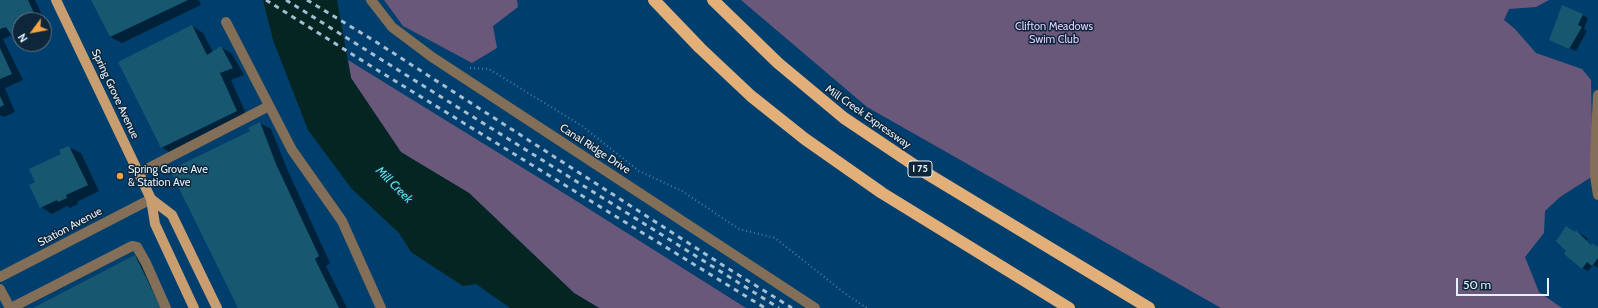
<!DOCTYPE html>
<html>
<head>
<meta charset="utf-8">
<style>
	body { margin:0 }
	#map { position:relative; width:1598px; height:308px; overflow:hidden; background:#003f6d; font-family:Cabin,sans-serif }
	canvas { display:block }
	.north { position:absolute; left:12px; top:12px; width:40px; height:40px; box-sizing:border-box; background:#0e263a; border:1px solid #647788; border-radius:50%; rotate:238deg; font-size:11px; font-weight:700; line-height:16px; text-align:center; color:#e5f1fc }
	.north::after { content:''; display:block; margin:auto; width:14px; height:18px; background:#f4a444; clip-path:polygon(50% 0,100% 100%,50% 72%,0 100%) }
	.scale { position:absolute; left:1456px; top:278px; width:93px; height:18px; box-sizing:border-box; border:2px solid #e5f1fc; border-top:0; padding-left:5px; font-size:12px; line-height:14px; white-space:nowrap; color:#e5f1fc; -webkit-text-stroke:3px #0e263a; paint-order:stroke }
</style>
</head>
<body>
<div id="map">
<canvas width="1598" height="308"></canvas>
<div class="north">N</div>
<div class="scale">50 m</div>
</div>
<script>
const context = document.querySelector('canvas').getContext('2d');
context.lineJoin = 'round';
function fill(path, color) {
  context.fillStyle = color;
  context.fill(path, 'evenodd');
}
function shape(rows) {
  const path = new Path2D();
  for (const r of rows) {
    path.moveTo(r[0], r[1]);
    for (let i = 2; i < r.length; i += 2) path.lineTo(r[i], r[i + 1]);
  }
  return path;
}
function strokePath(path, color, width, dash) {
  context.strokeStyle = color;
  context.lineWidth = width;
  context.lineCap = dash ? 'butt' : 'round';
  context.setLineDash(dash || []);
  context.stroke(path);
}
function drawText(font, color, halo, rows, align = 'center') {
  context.font = font + ' Cabin,sans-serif';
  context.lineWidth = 3;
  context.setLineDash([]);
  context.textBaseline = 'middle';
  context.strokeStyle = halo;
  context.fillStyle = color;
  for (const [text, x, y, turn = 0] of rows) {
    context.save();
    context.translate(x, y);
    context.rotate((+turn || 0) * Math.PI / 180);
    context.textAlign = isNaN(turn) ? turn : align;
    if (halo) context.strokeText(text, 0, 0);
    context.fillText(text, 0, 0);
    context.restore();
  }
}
const green = shape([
	[384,0,517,0,518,7,493,26,497,48,472,63,403,26],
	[741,0,1549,0,1536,7,1509,9,1504,20,1515,29,1536,53,1582,69,1591,80,1593,176,1560,197,1545,211,1544,233,1525,257,1539,292,1562,308,1221,308,867,107],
	[348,60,570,197,746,308,599,308,574,293,469,193,401,153,351,78]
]);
const water = shape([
	[263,0,337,0,351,78,401,152,469,193,574,293,599,308,510,308,476,284,463,286,411,252,399,233,351,188,308,130,273,40]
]);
const shadow = shape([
	[0,0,35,0,49,29,44,32,44,20,20,20,20,40,13,35,3,39,23,80,5,88,15,112,4,117,0,115],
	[92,0,199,0,201,5,122,43,110,37],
	[1582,15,1588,18,1584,29,1587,31,1576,51,1556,43],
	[192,26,203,33,213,52,221,47,232,54,244,75,231,80,248,118,173,154,161,147],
	[260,123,271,129,288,171,330,263,326,266,347,308,239,308,251,132],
	[69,147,81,153,99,191,77,202,78,204,70,208,67,206,52,214,41,207,36,183],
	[1577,231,1588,239,1586,241,1592,245,1598,248,1598,268,1593,265,1588,271,1582,268,1575,233],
	[135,256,146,263,169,308,35,308]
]);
const building = shape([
	[0,0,28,0,37,20,20,20,20,33,13,37,6,27,0,29],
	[91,0,188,0,110,37],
	[1562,5,1583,14,1578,25,1582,27,1569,49,1549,40],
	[192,25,207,55,221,46,233,68,220,73,237,111,161,148,118,62],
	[0,48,12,74,0,79],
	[0,96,4,105,0,107],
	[260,122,276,164,319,256,315,259,339,308,238,308,170,170,250,131,248,128],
	[69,146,88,185,66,195,67,198,58,202,57,200,40,208,29,185,35,182,29,169,61,154,59,150],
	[1566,226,1575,232,1576,230,1591,245,1592,243,1598,247,1598,258,1592,266,1587,262,1582,269,1564,254,1566,251,1556,241],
	[135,255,161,308,33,308]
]);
const path = shape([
	[470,68,489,69,582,126,639,171,682,191,739,229,775,238,847,295,867,308]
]);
const minor = shape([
	[371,0,392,27,432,57,815,308],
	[226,22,292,150,342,221,381,308],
	[1598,95,1595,157,1595,176,1598,195],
	[139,173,269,106],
	[0,277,151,199],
	[0,289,10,308],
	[11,308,132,246,137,247,146,263,166,308]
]);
const major = shape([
	[56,0,151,199,155,224,194,308],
	[151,199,172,215,217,308]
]);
const highway = shape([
	[654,0,700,48,751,96,805,139,882,193,1069,308],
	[713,0,778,63,844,118,926,173,1149,308]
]);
const rail = shape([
	[266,0,374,68,765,308],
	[286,0,779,308],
	[307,0,373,40,724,266,792,308]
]);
const markers = [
	[120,176,4,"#f4a444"]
];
const shields = [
	[920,169,24]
];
const shieldNames = [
	["I 75",920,169]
];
const parkNames = [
	["Clifton Meadows",1054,27],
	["Swim Club",1054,40]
];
const streetNames = [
	["Spring Grove Avenue",115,94,65],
	["Mill Creek Expressway",868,117,35],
	["Canal Ridge Drive",595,149,33],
	["Station Avenue",70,227,-28]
];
const poiNames = [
	["Spring Grove Ave",128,170],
	["& Station Ave",128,183]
];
const waterNames = [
	["Mill Creek",394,185,45]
];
fill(green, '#6a587b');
fill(water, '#052523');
fill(shadow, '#0007');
fill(building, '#175870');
strokePath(path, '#4c7a9c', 2, [1, 3]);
strokePath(minor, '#836e58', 10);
strokePath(major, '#c89d70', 10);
strokePath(highway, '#e3af78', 12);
strokePath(rail, '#a4bed3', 3, [5, 5]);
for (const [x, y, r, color] of markers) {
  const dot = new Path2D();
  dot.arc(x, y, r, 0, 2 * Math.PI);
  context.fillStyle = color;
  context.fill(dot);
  strokePath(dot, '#0e263a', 1.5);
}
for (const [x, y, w] of shields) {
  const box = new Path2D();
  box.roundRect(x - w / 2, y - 8, w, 16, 3);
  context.fillStyle = '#0e263a';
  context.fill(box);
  strokePath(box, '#e5f1fc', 1);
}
drawText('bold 10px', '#e5f1fc', null, shieldNames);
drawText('11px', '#e5ccfe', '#0e263a', parkNames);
drawText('11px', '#e5f1fc', '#0e263a', streetNames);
drawText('11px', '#e5f1fc', '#0e263a', poiNames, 'left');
drawText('italic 12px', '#5ceade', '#0e263a', waterNames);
</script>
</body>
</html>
